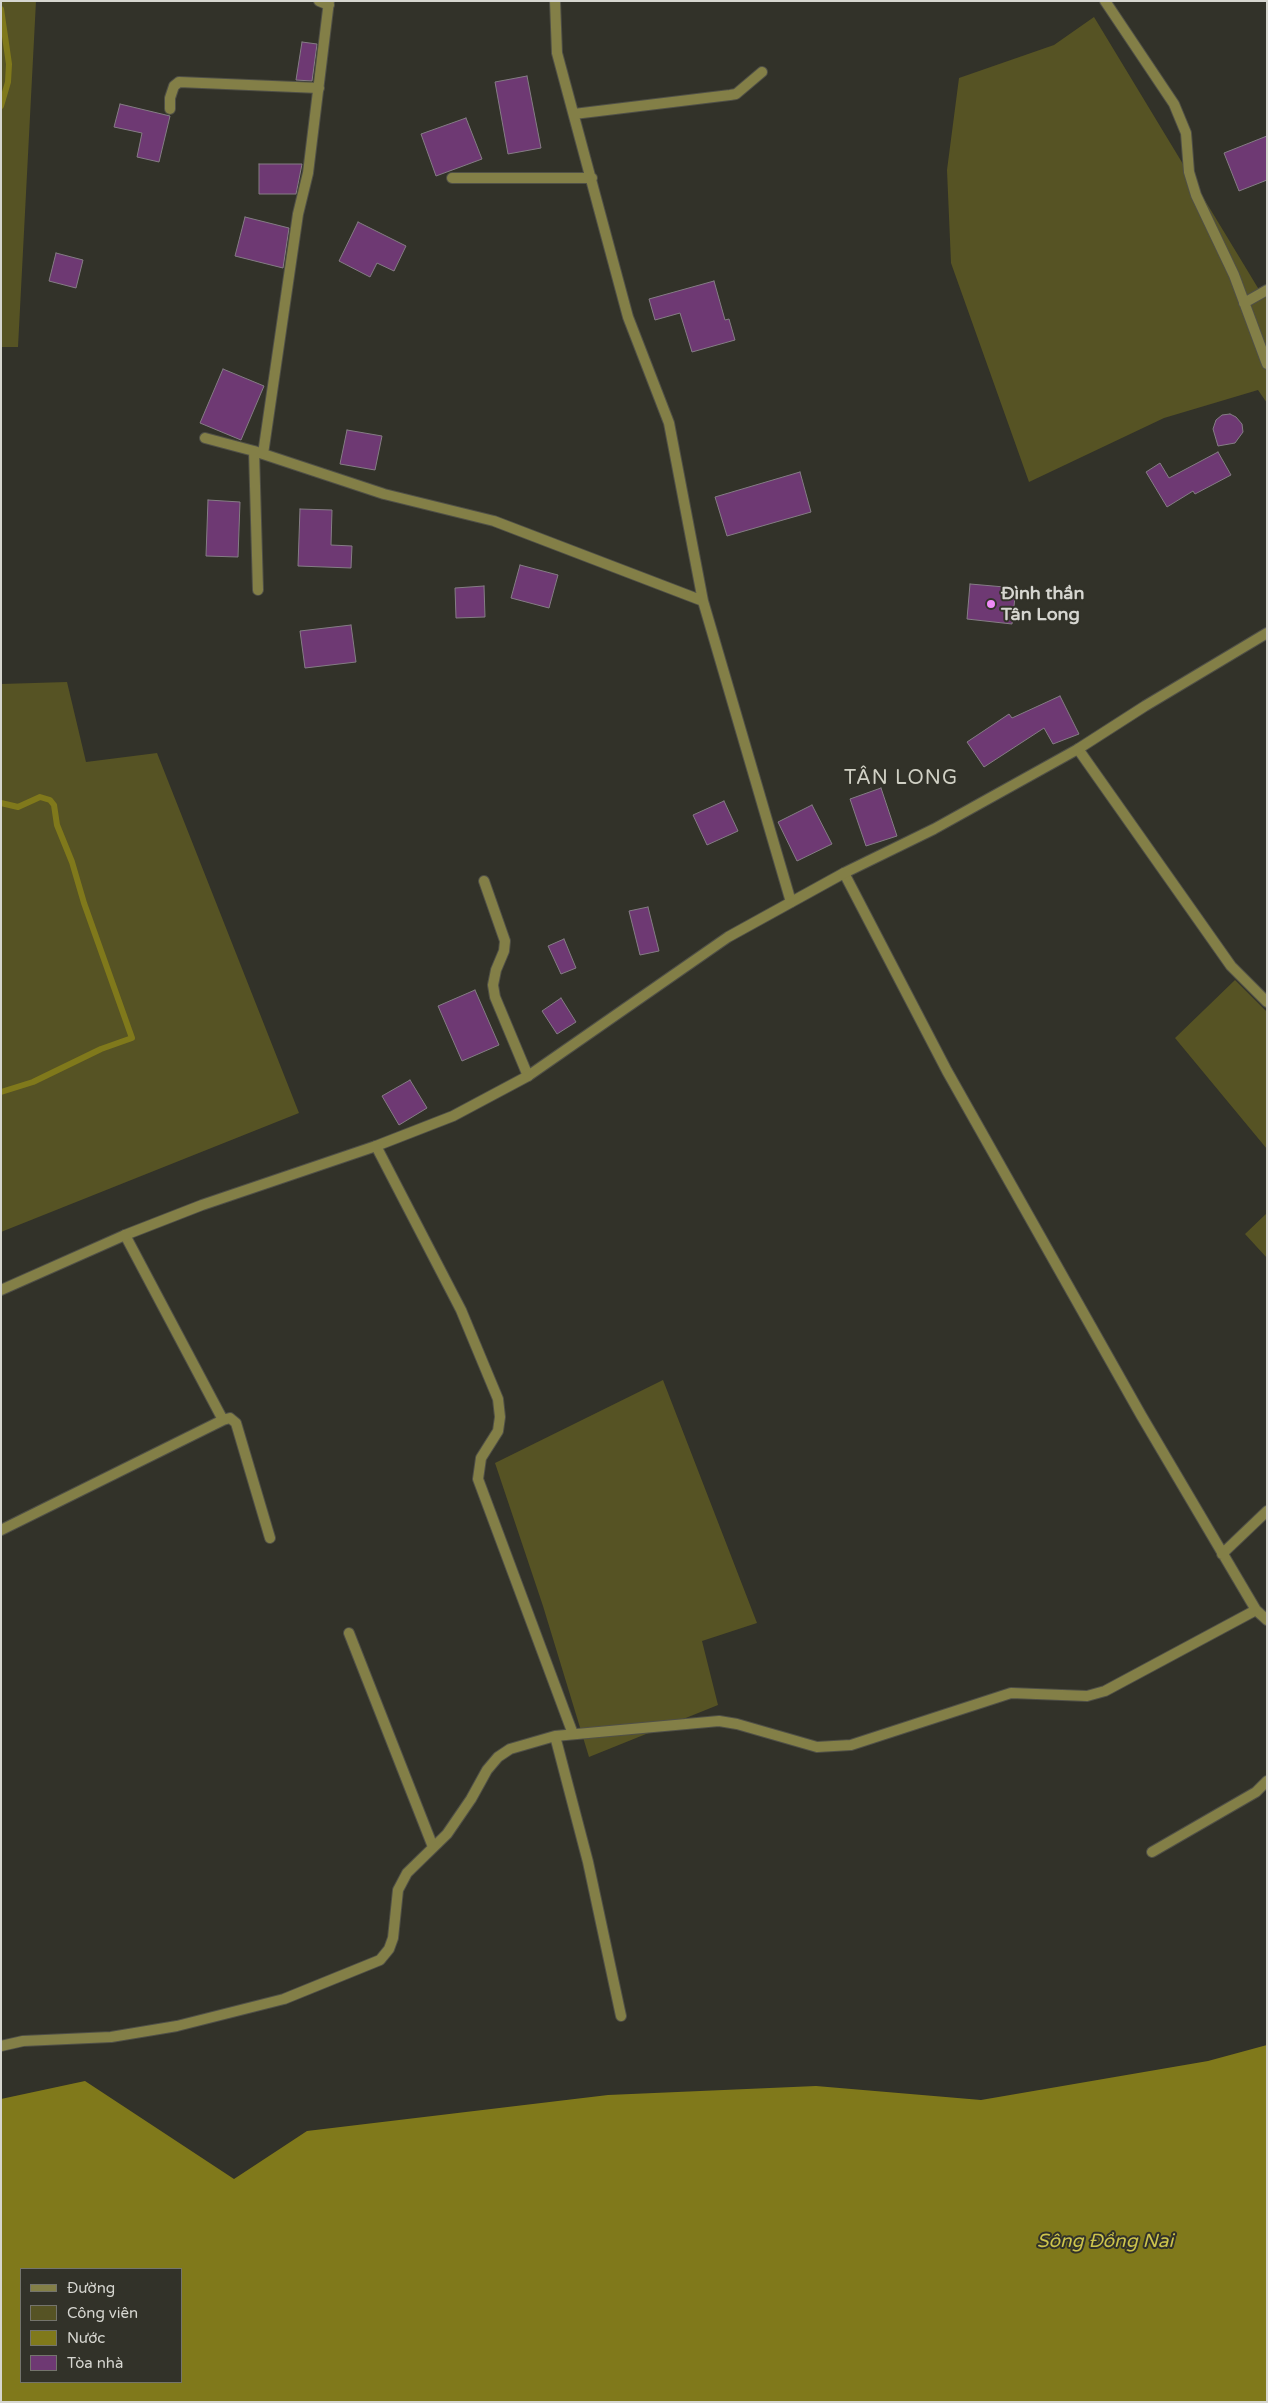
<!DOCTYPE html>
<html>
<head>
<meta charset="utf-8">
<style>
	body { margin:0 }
	#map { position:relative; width:1268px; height:2403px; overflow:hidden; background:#323229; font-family:"Varela Round",sans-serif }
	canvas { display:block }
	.frame { position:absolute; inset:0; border:2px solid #d6d6d0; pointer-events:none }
	.legend { position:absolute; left:20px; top:2268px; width:162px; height:115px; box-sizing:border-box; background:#323229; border:1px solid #74746c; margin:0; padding:6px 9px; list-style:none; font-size:15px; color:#d6d6d0 }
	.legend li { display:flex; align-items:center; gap:10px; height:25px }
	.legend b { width:25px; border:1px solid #74746c }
</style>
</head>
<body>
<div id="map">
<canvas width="1268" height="2403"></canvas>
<div class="frame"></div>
<ul class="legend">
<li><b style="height:6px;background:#837f47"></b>Đường</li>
<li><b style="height:14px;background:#565324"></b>Công viên</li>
<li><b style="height:14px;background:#80791b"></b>Nước</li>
<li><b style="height:14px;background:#6e3973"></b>Tòa nhà</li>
</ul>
</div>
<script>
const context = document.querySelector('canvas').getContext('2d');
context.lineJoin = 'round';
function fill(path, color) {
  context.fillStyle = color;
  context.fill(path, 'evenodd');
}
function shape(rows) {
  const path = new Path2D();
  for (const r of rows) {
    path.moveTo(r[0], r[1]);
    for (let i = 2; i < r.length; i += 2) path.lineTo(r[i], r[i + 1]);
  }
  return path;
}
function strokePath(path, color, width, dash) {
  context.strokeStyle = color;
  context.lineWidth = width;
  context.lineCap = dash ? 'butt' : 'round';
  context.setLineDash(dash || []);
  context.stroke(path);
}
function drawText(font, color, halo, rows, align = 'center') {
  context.font = font + ' "Varela Round",sans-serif';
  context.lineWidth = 4;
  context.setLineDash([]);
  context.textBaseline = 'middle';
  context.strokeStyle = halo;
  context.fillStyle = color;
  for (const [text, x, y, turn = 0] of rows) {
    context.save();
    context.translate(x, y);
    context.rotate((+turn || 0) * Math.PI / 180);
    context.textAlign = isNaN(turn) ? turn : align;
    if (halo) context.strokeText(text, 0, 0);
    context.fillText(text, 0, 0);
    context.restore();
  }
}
const green = shape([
	[1,1,36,1,18,347,1,347],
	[1094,17,1261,293,1267,292,1267,403,1258,390,1164,418,1029,482,951,263,947,170,959,78,1054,45],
	[67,682,86,762,157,753,299,1113,1,1232,1,684],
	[1235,980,1267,1012,1267,1149,1175,1038],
	[1267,1213,1267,1258,1245,1234],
	[663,1380,757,1623,702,1641,718,1705,589,1757,543,1606,495,1463]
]);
const water = shape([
	[1267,2045,1267,2402,1,2402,1,2099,85,2081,234,2179,307,2131,608,2095,816,2086,981,2100,1208,2061],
	[21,2269,181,2269,181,2382,21,2382]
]);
const stream = shape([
	[1,9,9,64,8,82,1,106],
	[1,803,18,807,40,797,50,800,54,805,57,825,72,862,84,903,132,1038,101,1049,33,1082,1,1092]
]);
const building = shape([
	[302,42,317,44,312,81,296,80,302,42],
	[527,76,541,148,508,154,495,82,527,76],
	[120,104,170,116,159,162,137,157,142,133,114,127,120,104],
	[466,118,482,159,436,176,421,134,466,118],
	[1267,136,1267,180,1239,191,1224,153,1267,136],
	[259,164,302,164,296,194,259,194,259,164],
	[245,217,289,228,283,268,235,256,245,217],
	[358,222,406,246,394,271,377,263,370,277,339,261,358,222],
	[56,253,83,260,76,288,49,281,56,253],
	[714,281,725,320,729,319,735,340,692,352,680,313,655,320,649,299,714,281],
	[223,369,264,386,241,440,200,423,223,369],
	[1230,414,1236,417,1242,424,1243,432,1235,443,1218,446,1213,429,1216,420,1222,415,1230,414],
	[347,430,382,436,375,470,340,464,347,430],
	[1218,452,1231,475,1195,494,1193,491,1167,507,1146,472,1160,463,1169,478,1218,452],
	[800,472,811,512,727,536,715,497,800,472],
	[208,500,240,502,238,557,206,556,208,500],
	[300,509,332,510,331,545,352,546,351,568,298,566,300,509],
	[520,565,558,575,549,608,511,598,520,565],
	[970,584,1016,588,1012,624,967,619,970,584],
	[484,586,485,617,456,618,455,588,484,586],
	[351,625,356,662,305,668,300,631,351,625],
	[1060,696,1079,734,1053,744,1044,728,984,767,967,742,1009,714,1012,718,1060,696],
	[881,788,897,836,866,846,850,799,881,788],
	[724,801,738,831,707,845,693,815,724,801],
	[812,805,832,844,797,861,778,822,812,805],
	[648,907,659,951,640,955,629,911,648,907],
	[564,939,576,968,561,974,548,946,564,939],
	[475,990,499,1045,462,1061,438,1006,475,990],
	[561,998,576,1022,557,1034,542,1011,561,998],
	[410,1080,427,1108,399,1125,382,1096,410,1080]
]);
const service = shape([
	[484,881,505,941,504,951,496,970,493,985,495,997,528,1076]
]);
const minor = shape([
	[319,1,329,5],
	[555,1,557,53,628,317,669,423,703,601,791,902],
	[1105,1,1174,104,1186,133,1189,172,1196,195,1234,275,1267,364],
	[170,109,170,98,174,86,179,82,319,88],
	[574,114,730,95,736,94,762,72],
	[452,178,592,178],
	[1244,303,1267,290],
	[205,438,254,451,384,494,494,521,703,601],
	[254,451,258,590],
	[263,454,298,214,308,173,329,1],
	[1078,749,1231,966,1267,1002],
	[844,873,947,1071,1141,1415,1256,1610,1267,1620],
	[376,1146,461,1310,498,1399,500,1417,498,1431,481,1458,478,1479,573,1734],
	[125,1235,223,1420,230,1418,236,1423,270,1538],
	[1,1530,223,1420],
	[1222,1554,1267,1511],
	[349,1633,433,1847],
	[555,1736,588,1862,621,2016],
	[1152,1852,1256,1792,1267,1781],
	[1,2046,23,2041,111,2037,177,2026,284,1999,380,1960,389,1949,393,1938,398,1890,407,1873,447,1834,471,1799,487,1770,498,1757,510,1749,555,1736,719,1721,737,1724,817,1747,851,1745,1011,1693,1087,1696,1105,1691,1256,1610]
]);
const tertiary = shape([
	[1,1290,125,1235,202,1205,376,1146,453,1116,528,1076,728,937,844,873,934,829,1078,749,1145,706,1267,633]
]);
const markers = [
	[991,604,5,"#ef8bf7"]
];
const poiNames = [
	["Đình thần",1001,594],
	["Tân Long",1001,615]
];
const waterNames = [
	["Sông Đồng Nai",1105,2242]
];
const quarterNames = [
	["TÂN LONG",901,779]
];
fill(green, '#565324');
fill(water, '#80791b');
strokePath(stream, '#80791b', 6);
fill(building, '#6e3973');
strokePath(building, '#857d85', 1);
strokePath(service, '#505047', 12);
strokePath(minor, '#505047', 12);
strokePath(tertiary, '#505047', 12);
strokePath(service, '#837f47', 10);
strokePath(minor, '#837f47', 10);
strokePath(tertiary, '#837f47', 10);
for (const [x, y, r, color] of markers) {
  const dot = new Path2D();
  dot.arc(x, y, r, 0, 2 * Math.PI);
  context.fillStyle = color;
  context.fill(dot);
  strokePath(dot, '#323229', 2);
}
drawText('bold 18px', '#d6d6d0', '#323229', poiNames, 'left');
drawText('italic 19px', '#cdc44c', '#323229', waterNames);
context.letterSpacing = '1px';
drawText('20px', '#d1d1c5', '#323229', quarterNames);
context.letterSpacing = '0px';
</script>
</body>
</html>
